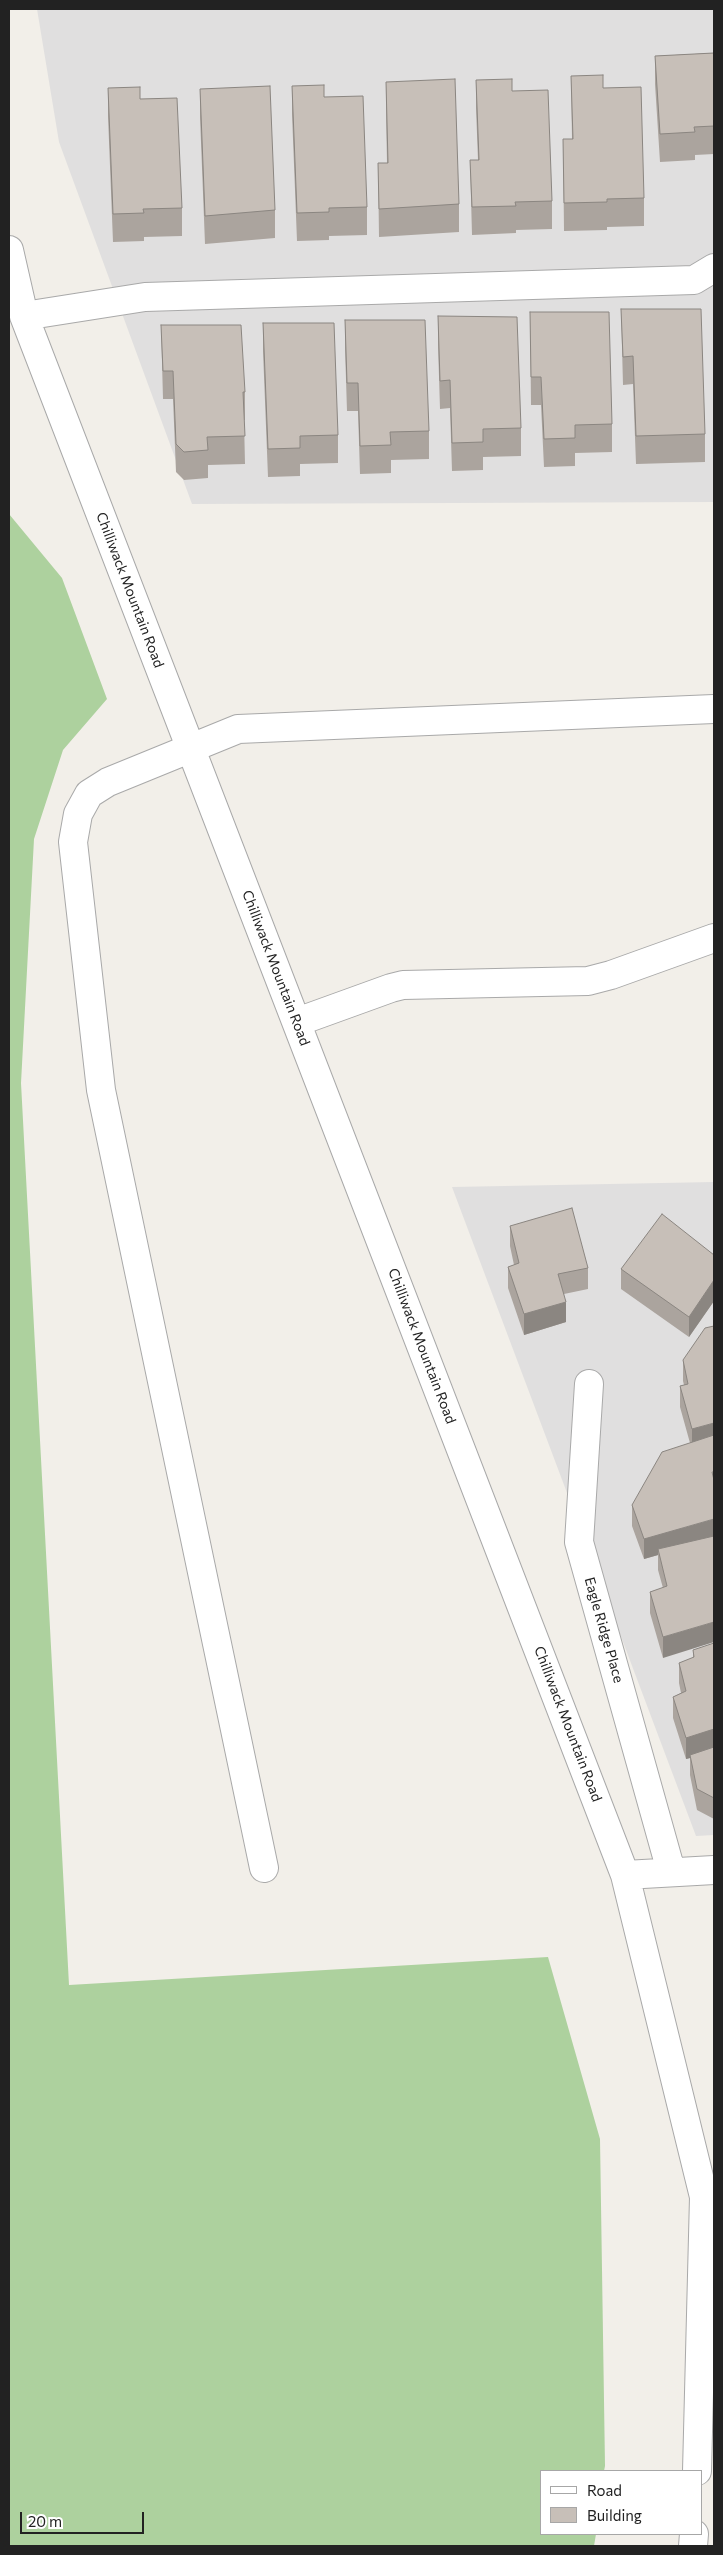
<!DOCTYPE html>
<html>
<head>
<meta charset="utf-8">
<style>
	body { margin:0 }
	#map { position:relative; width:723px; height:2555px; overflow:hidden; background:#f2efe9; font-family:Commissioner,sans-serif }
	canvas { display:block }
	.frame { position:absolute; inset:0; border:10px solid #222; pointer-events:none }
	.legend { position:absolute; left:540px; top:2470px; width:162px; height:65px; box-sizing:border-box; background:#fff; border:1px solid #a7a7a7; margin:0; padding:6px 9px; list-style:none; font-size:15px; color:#222 }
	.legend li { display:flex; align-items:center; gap:10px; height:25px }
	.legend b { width:25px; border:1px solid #a7a7a7 }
	.scale { position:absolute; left:20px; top:2512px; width:124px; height:22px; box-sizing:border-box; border:2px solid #222; border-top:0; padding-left:6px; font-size:15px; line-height:18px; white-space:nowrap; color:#222; -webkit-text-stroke:4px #fff; paint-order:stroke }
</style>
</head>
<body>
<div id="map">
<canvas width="723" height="2555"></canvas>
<div class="frame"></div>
<ul class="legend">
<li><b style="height:6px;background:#fff"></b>Road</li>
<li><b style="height:14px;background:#c7bfb8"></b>Building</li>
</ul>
<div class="scale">20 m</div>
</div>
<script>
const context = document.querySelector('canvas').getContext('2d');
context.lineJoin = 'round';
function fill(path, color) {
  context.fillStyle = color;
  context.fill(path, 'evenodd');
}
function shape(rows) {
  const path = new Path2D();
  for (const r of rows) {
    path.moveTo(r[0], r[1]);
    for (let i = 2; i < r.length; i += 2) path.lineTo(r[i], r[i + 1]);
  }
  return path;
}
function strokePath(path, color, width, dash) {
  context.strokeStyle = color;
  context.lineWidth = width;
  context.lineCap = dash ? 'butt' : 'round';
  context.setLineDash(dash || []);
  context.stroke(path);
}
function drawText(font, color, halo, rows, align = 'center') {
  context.font = font + ' Commissioner,sans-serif';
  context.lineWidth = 5;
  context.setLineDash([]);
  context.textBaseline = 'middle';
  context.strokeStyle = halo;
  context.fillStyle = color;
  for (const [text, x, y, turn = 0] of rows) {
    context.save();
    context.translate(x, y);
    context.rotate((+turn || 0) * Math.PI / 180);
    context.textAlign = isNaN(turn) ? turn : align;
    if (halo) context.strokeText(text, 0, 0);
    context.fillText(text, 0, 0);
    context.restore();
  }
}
const residential = shape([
	[37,9,714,9,714,502,192,504,59,142],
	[714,1182,714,1835,696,1836,452,1187]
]);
const forest = shape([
	[9,514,62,578,107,699,63,750,34,839,21,1083,69,1985,548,1957,600,2139,605,2466,604,2471,542,2471,542,2534,596,2534,594,2546,9,2546]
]);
const minor = shape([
	[9,250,24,316,625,1875,704,2197,697,2471],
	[24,316,145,297,694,280,714,268],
	[297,1022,391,988,403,985,588,981,611,975,714,938],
	[589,1384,579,1542,671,1871],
	[264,1868,101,1090,73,842,78,814,89,794,108,782,238,729,714,709],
	[625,1875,714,1870],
	[693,2546,694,2534]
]);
const wall = shape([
	[714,53,714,154,695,155,695,160,660,162,655,84,655,56],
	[571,76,603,88,644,198,644,226,607,227,607,230,564,231,563,139,572,139],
	[476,80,512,91,552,201,552,229,516,230,516,233,472,235,470,160,478,160,476,108],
	[386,82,459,204,459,232,379,237,378,163,387,163,386,110],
	[292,86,324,97,367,207,367,235,329,236,329,240,297,241,292,114],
	[108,88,140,99,182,208,182,236,144,237,144,241,113,242,108,116],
	[200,89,275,210,275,238,205,244,200,117],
	[621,309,705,434,705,462,636,464,633,384,623,385],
	[530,312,612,424,612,452,575,453,575,466,544,467,541,405,531,405],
	[438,316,521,428,521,456,483,457,483,470,452,471,450,408,440,409,438,344],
	[345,320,429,431,429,459,391,460,391,473,360,474,358,411,347,411,345,348],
	[263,323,338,435,338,463,300,464,300,476,268,477,263,351],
	[161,325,245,392,245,420,244,420,245,464,208,465,208,478,184,480,176,472,173,399,163,399],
	[510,1226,588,1268,588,1289,564,1294,566,1322,524,1335,508,1288,508,1267,514,1265,510,1246],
	[714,1255,714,1301,689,1337,621,1289,621,1269],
	[714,1326,663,1658,650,1613,650,1592,663,1588,658,1570,658,1555,644,1559,632,1526,632,1505,690,1443,680,1407,680,1386,684,1385,683,1381,683,1360],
	[714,1643,714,1819,697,1810,690,1775,690,1758,686,1759,673,1718,673,1697,681,1693,679,1683,679,1663,693,1658,693,1650]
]);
const shadedWall = shape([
	[714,1280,714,1301,689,1337,689,1317],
	[566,1302,566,1322,524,1335,524,1314],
	[714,1423,714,1443,692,1450,692,1429],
	[714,1519,714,1539,658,1549,658,1555,644,1559,644,1539],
	[714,1622,714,1642,663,1658,663,1637],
	[714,1729,714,1750,690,1755,690,1758,686,1759,686,1738]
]);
const building = shape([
	[714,53,714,126,694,127,695,132,660,134,655,56,714,53],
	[603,75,603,88,641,87,644,198,607,199,607,202,564,203,563,139,573,139,571,76,603,75],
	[455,79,459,204,379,209,378,163,388,163,386,82,455,79],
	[512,79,512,91,548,90,552,201,515,202,516,206,472,207,470,160,479,160,476,80,512,79],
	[324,85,324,97,363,96,367,207,329,208,329,212,297,213,292,86,324,85],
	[270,86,275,210,205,216,200,89,270,86],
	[140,87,140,99,177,98,182,208,143,209,144,213,113,214,108,88,140,87],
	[621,309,701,309,705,434,636,436,633,356,623,357,621,309],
	[530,312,609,312,612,424,575,425,575,438,544,439,541,377,531,377,530,312],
	[438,316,517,317,521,428,483,429,483,442,452,443,450,380,440,381,438,316],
	[345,320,425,320,429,431,390,432,391,445,360,446,358,383,347,383,345,320],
	[263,323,334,323,338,435,300,436,300,448,268,449,263,323],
	[161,325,241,325,245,392,243,392,245,436,207,437,208,450,184,452,176,444,173,371,163,371,161,325],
	[572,1208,588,1268,558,1274,566,1302,524,1314,508,1267,519,1263,510,1226,572,1208],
	[662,1214,714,1255,714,1280,689,1317,621,1269,662,1214],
	[714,1326,714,1423,692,1429,680,1386,688,1384,683,1360,705,1328,714,1326],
	[714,1435,714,1472,712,1472,714,1480,714,1519,644,1539,632,1505,662,1452,714,1435],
	[714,1536,714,1622,663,1637,650,1592,667,1586,658,1549,714,1536],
	[714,1643,714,1729,686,1738,673,1697,686,1691,679,1663,694,1657,693,1650,714,1643],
	[714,1747,714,1798,697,1789,690,1755,714,1747]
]);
const streetNames = [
	["Chilliwack Mountain Road",130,590,69],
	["Chilliwack Mountain Road",276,968,69],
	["Chilliwack Mountain Road",422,1346,69],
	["Eagle Ridge Place",604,1630,74],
	["Chilliwack Mountain Road",568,1724,69]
];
fill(residential, '#e0dfdf');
fill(forest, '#add19e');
strokePath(minor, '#a9a9a9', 30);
strokePath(minor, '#fff', 28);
fill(wall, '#aba49e');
fill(shadedWall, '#8b8681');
fill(building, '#c7bfb8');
strokePath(building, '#8b8681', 1);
drawText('14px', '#222', '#fff', streetNames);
</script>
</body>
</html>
